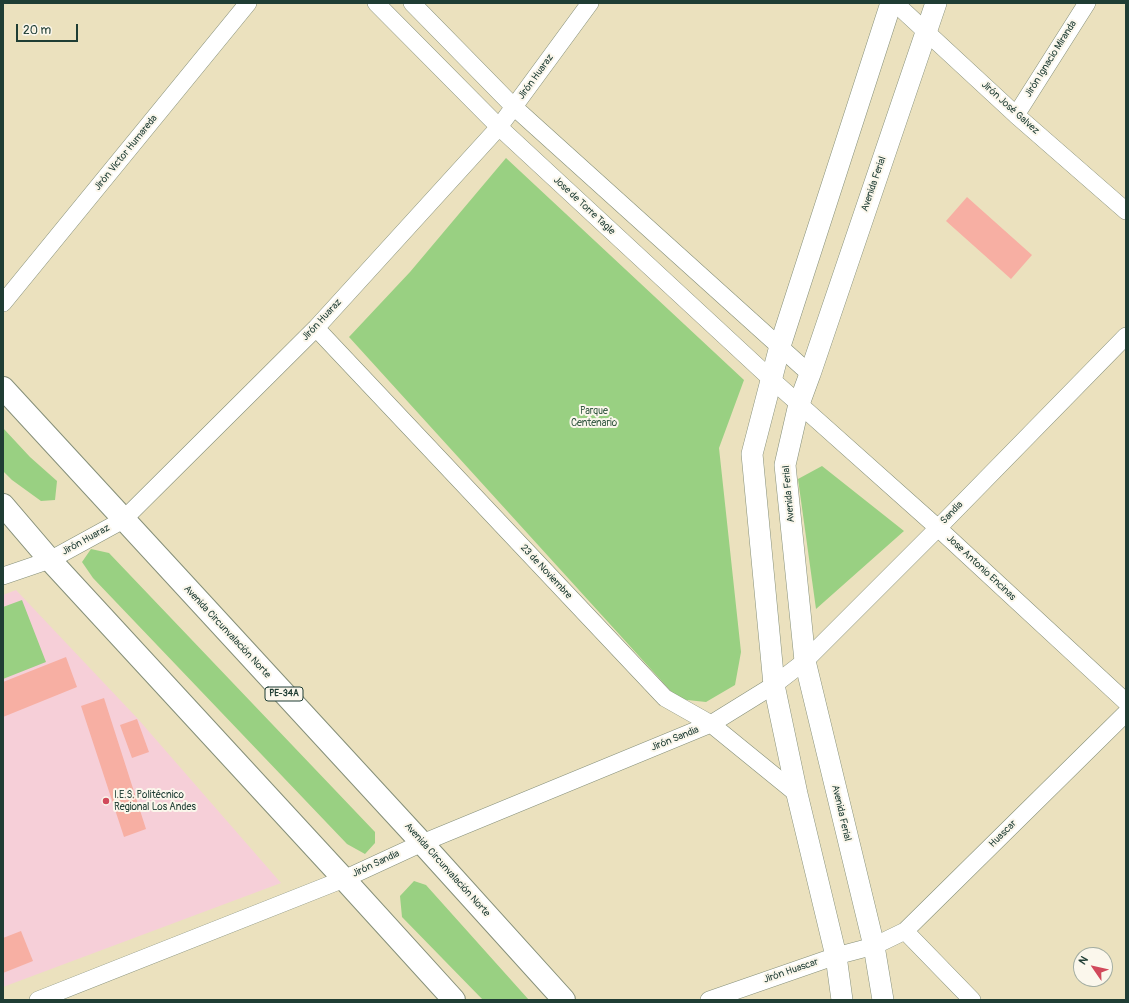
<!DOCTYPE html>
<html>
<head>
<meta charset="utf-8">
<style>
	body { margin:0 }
	#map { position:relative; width:1129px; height:1003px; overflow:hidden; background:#ebe1be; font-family:Pangolin,sans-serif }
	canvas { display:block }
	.frame { position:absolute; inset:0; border:4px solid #1f3d34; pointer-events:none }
	.north { position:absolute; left:1073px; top:947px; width:40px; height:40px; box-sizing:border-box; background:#fbf7ec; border:1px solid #a3ada2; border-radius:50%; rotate:304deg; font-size:11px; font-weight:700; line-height:16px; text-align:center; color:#1f3d34 }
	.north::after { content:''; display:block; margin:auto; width:14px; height:18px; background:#d1495b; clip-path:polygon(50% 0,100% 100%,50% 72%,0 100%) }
	.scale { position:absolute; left:16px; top:24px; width:62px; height:18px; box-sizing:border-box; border:2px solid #1f3d34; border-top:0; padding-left:5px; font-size:12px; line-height:14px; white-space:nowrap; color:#1f3d34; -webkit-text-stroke:3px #fbf7ec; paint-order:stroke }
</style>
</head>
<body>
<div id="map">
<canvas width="1129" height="1003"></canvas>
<div class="frame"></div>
<div class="north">N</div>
<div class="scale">20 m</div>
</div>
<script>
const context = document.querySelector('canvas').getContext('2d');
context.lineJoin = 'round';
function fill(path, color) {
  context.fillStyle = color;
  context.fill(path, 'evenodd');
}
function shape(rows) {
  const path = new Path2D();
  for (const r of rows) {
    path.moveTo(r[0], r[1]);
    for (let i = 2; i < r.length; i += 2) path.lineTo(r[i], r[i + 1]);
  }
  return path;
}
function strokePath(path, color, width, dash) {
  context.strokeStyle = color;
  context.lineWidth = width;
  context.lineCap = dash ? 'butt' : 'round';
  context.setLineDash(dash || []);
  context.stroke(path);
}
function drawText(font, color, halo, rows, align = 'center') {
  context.font = font + ' Pangolin,sans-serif';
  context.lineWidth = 4;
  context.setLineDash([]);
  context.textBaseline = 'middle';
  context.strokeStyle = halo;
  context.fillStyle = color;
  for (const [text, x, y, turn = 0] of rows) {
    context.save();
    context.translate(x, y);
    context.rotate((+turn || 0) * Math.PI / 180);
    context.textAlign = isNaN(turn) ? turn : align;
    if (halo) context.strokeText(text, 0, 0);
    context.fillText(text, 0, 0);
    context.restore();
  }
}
const built = shape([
	[16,590,138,719,281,883,3,987,3,595]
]);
const green = shape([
	[506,158,744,380,719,448,741,652,735,685,706,702,678,699,349,337,410,272],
	[3,428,30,457,57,481,55,500,41,501,12,480,3,471],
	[822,466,904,531,816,609,798,479],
	[91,549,109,553,375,832,375,843,365,854,347,844,93,578,82,562],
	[22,600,46,662,3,679,3,607],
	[414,881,426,885,529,1000,483,1000,402,917,400,896]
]);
const building = shape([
	[967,197,1032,255,1011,279,946,221],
	[66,657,77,687,3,717,3,682],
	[104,698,146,829,124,837,81,706],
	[137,719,149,752,132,758,120,725],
	[21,931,33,961,3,973,3,938]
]);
const minor = shape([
	[376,3,499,127,771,379,938,528,1126,702],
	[412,3,514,107,810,374],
	[895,3,1016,115,1126,211],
	[1016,115,1087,3],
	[3,303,248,3],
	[316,328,665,698,711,724,797,794],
	[3,576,50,560,123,520,316,328,499,127,590,3],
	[905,931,972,1000],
	[38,1000,344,879,422,843,711,724,774,685,805,661,938,528,1126,336],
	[709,1000,836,956,874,946,905,931,1126,713]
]);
const tertiary = shape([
	[842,1000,836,956,797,794,774,685,752,454,780,346,891,3],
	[883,1000,874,946,805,661,785,465,799,404,810,374,936,3]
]);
const trunk = shape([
	[3,388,422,843,564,1000],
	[3,505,50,560,344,879,454,1000]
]);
const markers = [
	[106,801,4,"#d1495b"]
];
const shields = [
	[284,694,38]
];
const shieldNames = [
	["PE-34A",284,694]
];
const streetNames = [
	["Jirón Ignacio Miranda",1051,59,-58],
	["Jirón Huaraz",536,77,-54],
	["Jirón José Galvez",1010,108,42],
	["Jirón Victor Humareda",126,153,-51],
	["Avenida Ferial",874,184,-71],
	["Jose de Torre Tagle",584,206,43],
	["Jirón Huaraz",322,320,-47],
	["Avenida Ferial",789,494,-95],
	["Sandia",952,513,-46],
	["Jirón Huaraz",86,540,-29],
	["Jose Antonio Encinas",981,568,43],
	["23 de Noviembre",546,572,47],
	["Avenida Circunvalación Norte",227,632,47],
	["Jirón Sandia",675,739,-22],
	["Avenida Ferial",841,813,77],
	["Huascar",1003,834,-45],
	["Jirón Sandia",376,864,-25],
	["Avenida Circunvalación Norte",447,870,48],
	["Jirón Huascar",791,971,-19]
];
const parkNames = [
	["Parque",594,411],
	["Centenario",594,423]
];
const poiNames = [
	["I.E.S. Politécnico",114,795],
	["Regional Los Andes",114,807]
];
fill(built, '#f6cfd8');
fill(green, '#99d082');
fill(building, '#f7afa3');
strokePath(minor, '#858f79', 18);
strokePath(tertiary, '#858f79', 22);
strokePath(trunk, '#858f79', 24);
strokePath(minor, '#fff', 17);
strokePath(tertiary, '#fff', 21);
strokePath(trunk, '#fff', 22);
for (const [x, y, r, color] of markers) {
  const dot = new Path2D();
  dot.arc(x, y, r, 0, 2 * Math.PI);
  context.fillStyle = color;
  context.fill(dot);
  strokePath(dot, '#fbf7ec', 1.5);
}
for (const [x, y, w] of shields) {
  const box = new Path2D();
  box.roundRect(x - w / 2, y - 7, w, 14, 3);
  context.fillStyle = '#fbf7ec';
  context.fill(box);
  strokePath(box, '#1f3d34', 1);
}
drawText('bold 9px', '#1f3d34', null, shieldNames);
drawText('10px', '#1f3d34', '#fbf7ec', streetNames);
drawText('10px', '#375a44', '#fbf7ec', parkNames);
drawText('10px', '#1f3d34', '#fbf7ec', poiNames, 'left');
</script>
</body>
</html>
